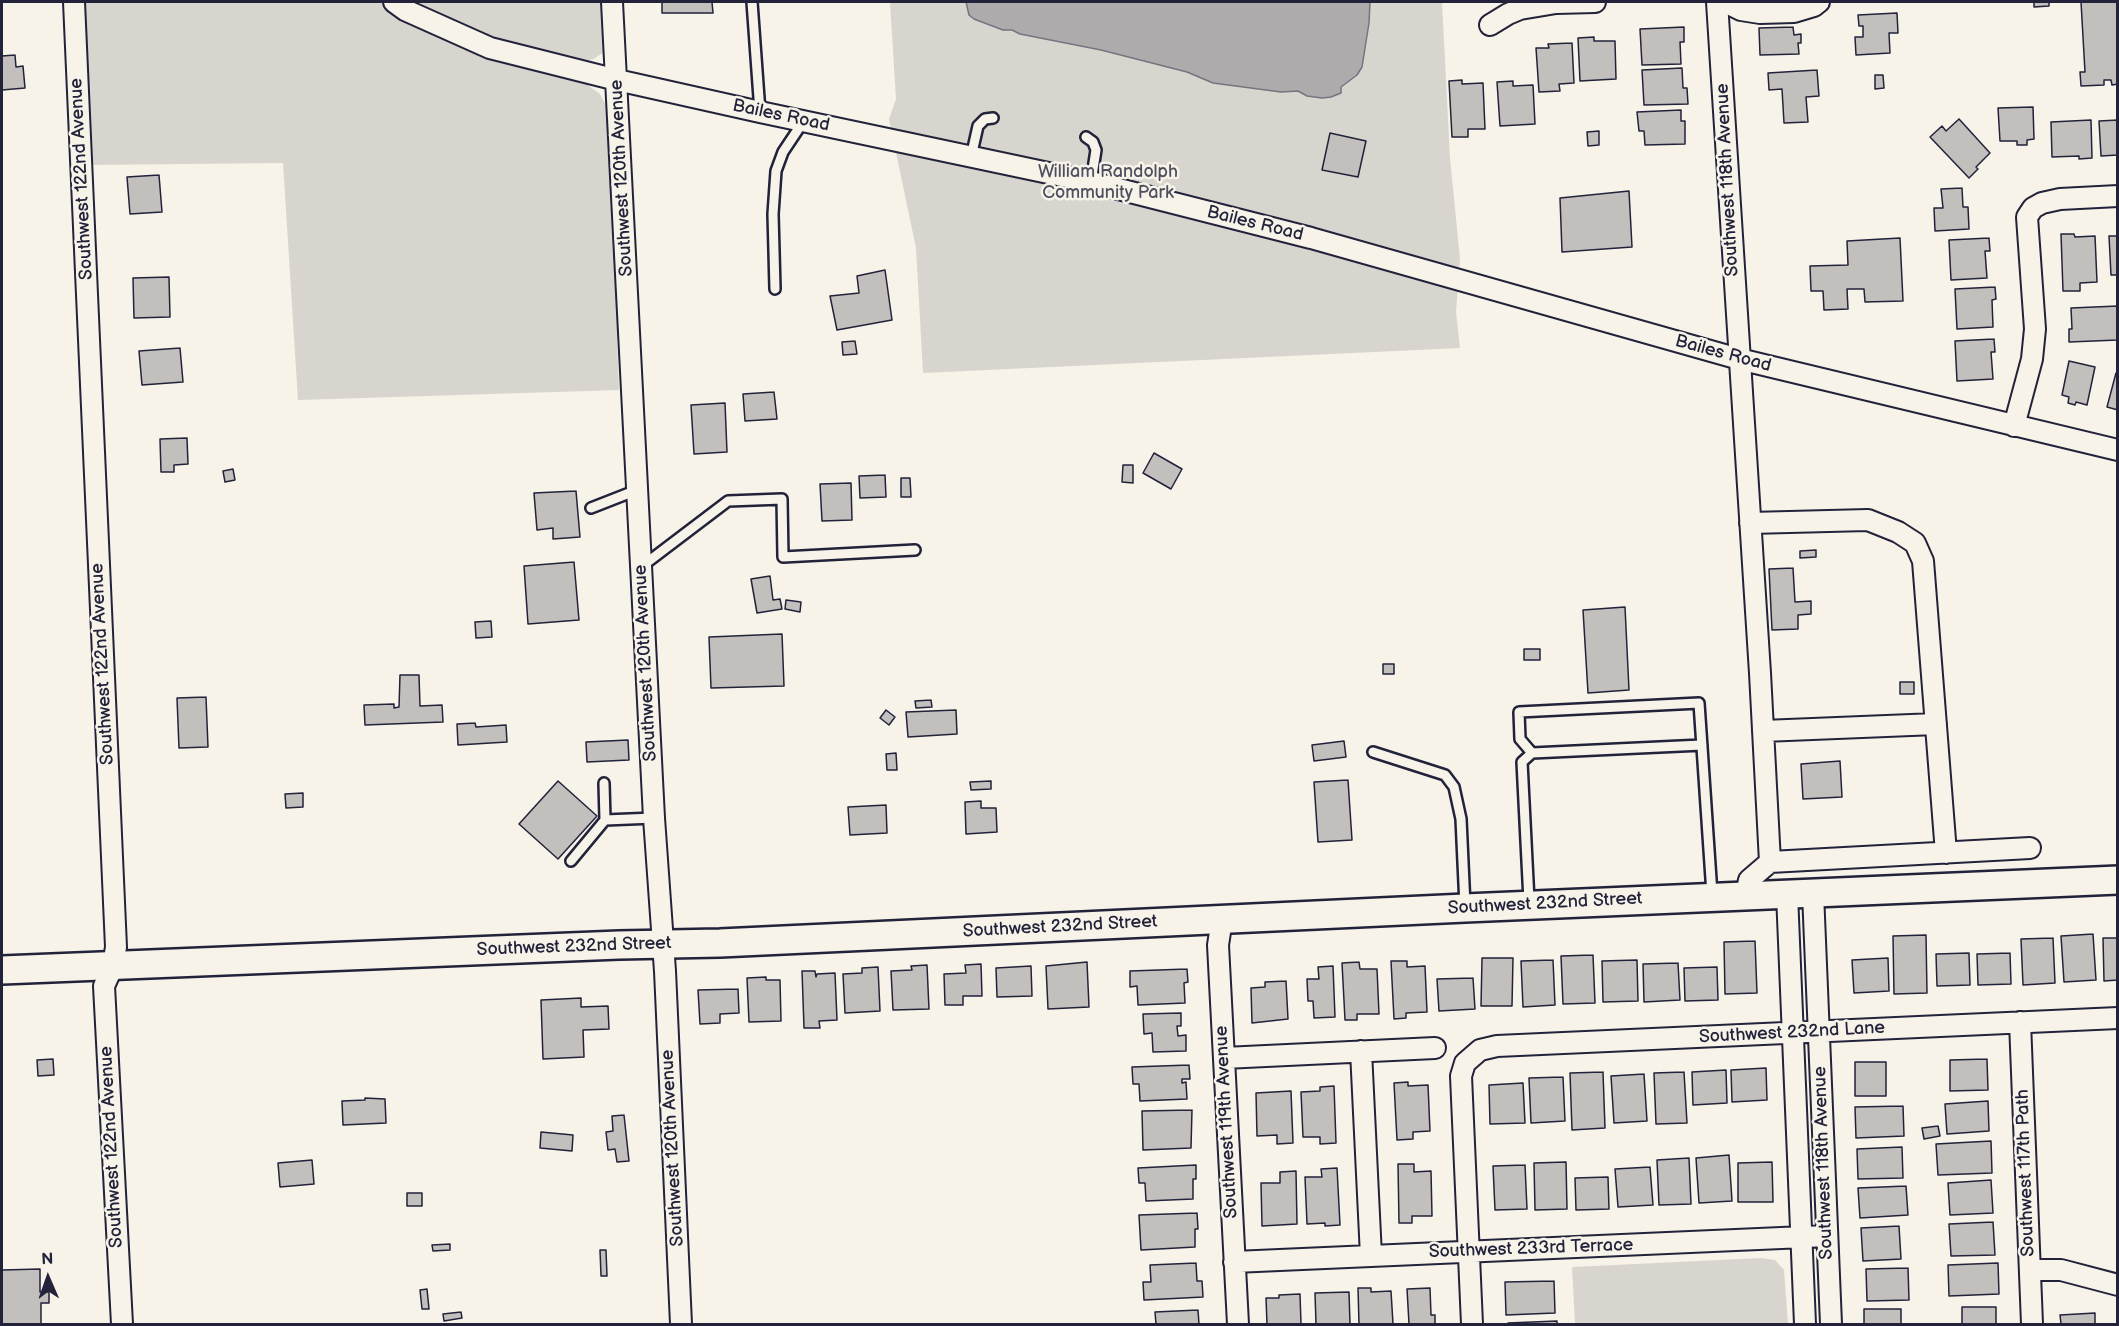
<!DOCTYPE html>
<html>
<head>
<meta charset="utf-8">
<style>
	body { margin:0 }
	#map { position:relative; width:2119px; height:1326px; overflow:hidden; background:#f7f3e8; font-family:"Balsamiq Sans",sans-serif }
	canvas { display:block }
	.frame { position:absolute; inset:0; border:3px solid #22223b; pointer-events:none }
	.north { position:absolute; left:18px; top:1248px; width:60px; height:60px; -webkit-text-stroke:4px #f7f3e8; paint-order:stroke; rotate:358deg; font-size:16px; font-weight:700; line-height:24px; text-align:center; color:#22223b }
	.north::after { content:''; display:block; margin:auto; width:21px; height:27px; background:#22223b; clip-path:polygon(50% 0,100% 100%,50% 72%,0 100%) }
</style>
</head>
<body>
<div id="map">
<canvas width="2119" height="1326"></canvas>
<div class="frame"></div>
<div class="north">N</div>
</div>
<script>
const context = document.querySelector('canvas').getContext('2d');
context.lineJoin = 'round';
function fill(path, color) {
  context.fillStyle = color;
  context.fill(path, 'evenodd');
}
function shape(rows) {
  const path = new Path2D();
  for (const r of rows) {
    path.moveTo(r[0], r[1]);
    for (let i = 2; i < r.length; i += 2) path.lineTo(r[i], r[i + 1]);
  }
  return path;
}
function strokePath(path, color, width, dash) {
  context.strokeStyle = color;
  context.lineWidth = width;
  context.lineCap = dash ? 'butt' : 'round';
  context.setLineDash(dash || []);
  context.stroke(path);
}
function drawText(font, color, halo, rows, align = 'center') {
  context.font = font + ' "Balsamiq Sans",sans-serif';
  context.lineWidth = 5;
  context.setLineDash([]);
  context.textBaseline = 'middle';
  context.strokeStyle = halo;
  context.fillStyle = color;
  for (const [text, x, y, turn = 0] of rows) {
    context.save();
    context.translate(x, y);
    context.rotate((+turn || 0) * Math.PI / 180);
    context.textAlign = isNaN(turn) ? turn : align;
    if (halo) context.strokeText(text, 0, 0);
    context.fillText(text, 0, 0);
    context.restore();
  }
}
const green = shape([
	[80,2,382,2,441,37,469,50,543,74,585,83,593,89,600,94,608,109,619,304,617,340,619,390,298,400,283,163,88,165],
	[418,2,606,2,606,45,604,52,595,58,586,62,573,63,493,38,451,21],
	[890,2,1442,2,1450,158,1460,259,1456,312,1460,348,923,373,916,248,889,119,896,99],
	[1761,1258,1775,1260,1784,1270,1788,1324,1575,1324,1572,1267]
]);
const water = shape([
	[966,2,1370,2,1369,23,1362,67,1357,75,1341,87,1341,93,1331,97,1322,98,1307,96,1298,91,1281,92,1213,83,1187,72,1101,50,1020,34,1012,30,1003,30,974,19,969,15,966,2]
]);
const building = shape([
	[662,2,712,2,713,13,662,13,662,2],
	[2034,2,2049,2,2049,6,2034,7,2034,2],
	[2081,2,2118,2,2118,84,2112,85,2111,80,2104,80,2104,85,2081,86,2080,72,2085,72,2081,2],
	[1897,13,1898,33,1889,33,1890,53,1856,55,1855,37,1863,37,1863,26,1859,26,1858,15,1897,13],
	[1684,27,1684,42,1680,42,1681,64,1642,65,1640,29,1684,27],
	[1793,27,1794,35,1801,34,1801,43,1798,43,1799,54,1760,55,1759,28,1793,27],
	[1594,37,1594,41,1615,41,1616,79,1580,81,1578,38,1594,37],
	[1572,43,1574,83,1559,84,1560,91,1539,92,1536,48,1549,48,1548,44,1572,43],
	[15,55,16,67,23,66,25,88,2,90,2,56,15,55],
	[1682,68,1683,88,1687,88,1688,104,1644,105,1642,70,1682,68],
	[1817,70,1819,96,1806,97,1808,122,1784,123,1782,89,1769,90,1768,73,1817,70],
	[1875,75,1883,75,1884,88,1875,89,1875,75],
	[1462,80,1462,84,1483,83,1485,129,1468,129,1468,137,1452,137,1449,81,1462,80],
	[1513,81,1513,86,1533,85,1535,124,1500,126,1497,82,1513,81],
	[2033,107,2034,139,2027,140,2027,145,2017,145,2017,141,2000,141,1998,108,2033,107],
	[1681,110,1681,121,1685,121,1685,144,1645,145,1644,131,1639,131,1637,112,1681,110],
	[1959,119,1990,153,1976,167,1978,169,1969,178,1930,137,1942,126,1946,131,1959,119],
	[2091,120,2092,158,2079,159,2079,156,2052,157,2051,122,2091,120],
	[2118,120,2118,155,2101,156,2099,121,2118,120],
	[1599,131,1599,145,1588,146,1587,132,1599,131],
	[1330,133,1366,141,1358,177,1322,170,1330,133],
	[159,175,162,212,130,214,127,177,159,175],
	[1962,188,1963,207,1968,207,1969,229,1935,231,1934,208,1943,208,1941,189,1962,188],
	[1629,191,1632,247,1562,252,1560,198,1629,191],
	[2061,234,2074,234,2075,237,2095,236,2097,282,2080,283,2080,291,2063,291,2061,234],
	[2109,236,2118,236,2118,275,2111,275,2109,236],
	[1900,238,1903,301,1865,302,1864,289,1847,289,1848,309,1824,310,1823,291,1811,291,1810,266,1848,265,1847,241,1900,238],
	[1989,238,1990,251,1985,251,1987,278,1951,280,1949,240,1989,238],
	[885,270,892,320,837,330,830,296,859,293,857,276,885,270],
	[169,277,170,317,134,318,133,278,169,277],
	[1995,287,1996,299,1992,300,1993,327,1957,329,1955,289,1995,287],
	[2118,306,2118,340,2069,342,2069,329,2072,329,2071,308,2118,306],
	[1994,339,1995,352,1991,352,1993,379,1957,381,1955,341,1994,339],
	[855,341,857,354,843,355,842,342,855,341],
	[180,348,183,382,142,385,139,351,180,348],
	[2069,361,2095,367,2087,405,2076,402,2075,405,2068,403,2069,397,2062,395,2069,361],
	[2116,373,2118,374,2118,410,2107,407,2116,373],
	[774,392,777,419,745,421,743,394,774,392],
	[725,403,727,452,694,454,691,405,725,403],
	[187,438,188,464,174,465,174,472,161,472,160,439,187,438],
	[1154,453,1182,469,1171,489,1143,473,1154,453],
	[1123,465,1133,465,1133,483,1122,482,1123,465],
	[233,469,235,480,225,482,223,471,233,469],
	[885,475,886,497,860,498,859,476,885,475],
	[901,478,910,478,911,497,901,497,901,478],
	[851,483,852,520,822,521,820,484,851,483],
	[576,491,580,537,553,539,553,528,537,530,534,493,576,491],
	[1816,550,1816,557,1800,558,1800,551,1816,550],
	[574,562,579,620,528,624,524,566,574,562],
	[1793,568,1795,602,1811,601,1811,614,1798,615,1798,629,1772,630,1769,569,1793,568],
	[770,576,773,600,780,599,782,609,757,613,751,579,770,576],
	[786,600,801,602,800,612,785,609,786,600],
	[1625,607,1629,690,1588,693,1583,610,1625,607],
	[491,621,492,637,476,638,475,622,491,621],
	[782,634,784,686,711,688,709,637,782,634],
	[1524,649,1540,649,1540,660,1524,660,1524,649],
	[1383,664,1394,664,1394,674,1383,674,1383,664],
	[400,675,419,675,420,706,442,705,443,722,365,725,364,705,394,704,394,708,399,707,400,675],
	[1900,682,1914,682,1914,694,1900,694,1900,682],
	[206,697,208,747,179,748,177,698,206,697],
	[931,700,932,707,916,708,915,701,931,700],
	[886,710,895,717,889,725,880,718,886,710],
	[956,710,957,734,908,737,906,712,956,710],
	[475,723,476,727,506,725,507,742,458,745,457,724,475,723],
	[628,740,629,760,587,762,586,742,628,740],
	[1344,741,1346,757,1314,761,1312,745,1344,741],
	[896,753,897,770,887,770,886,754,896,753],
	[1840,761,1842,797,1803,799,1801,764,1840,761],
	[1348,780,1352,840,1318,842,1314,782,1348,780],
	[558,781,597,816,558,859,519,824,558,781],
	[991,781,991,789,971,790,970,782,991,781],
	[303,793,303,807,286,808,285,794,303,793],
	[981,801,981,808,996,808,997,832,966,834,965,802,981,801],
	[886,805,887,833,850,835,848,807,886,805],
	[2093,934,2096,980,2064,982,2061,936,2093,934],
	[1926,935,1927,993,1894,994,1893,936,1926,935],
	[2053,938,2055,983,2023,985,2021,939,2053,938],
	[2103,938,2118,938,2118,980,2104,981,2103,938],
	[1755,941,1757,993,1725,994,1724,942,1755,941],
	[1969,953,1970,985,1937,986,1936,954,1969,953],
	[2010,953,2011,984,1978,985,1977,954,2010,953],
	[1593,955,1595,1003,1563,1004,1561,956,1593,955],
	[1482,958,1513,958,1512,1006,1481,1006,1482,958],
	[1888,958,1889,991,1854,993,1852,960,1888,958],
	[1553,960,1555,1005,1523,1007,1521,961,1553,960],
	[1637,960,1638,1001,1603,1002,1602,961,1637,960],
	[1391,961,1407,961,1407,967,1425,966,1427,1012,1406,1013,1406,1018,1394,1019,1391,961],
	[1087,962,1089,1007,1048,1009,1046,966,1087,962],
	[1359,962,1360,969,1377,969,1379,1014,1357,1014,1357,1020,1345,1020,1342,963,1359,962],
	[1678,963,1680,1000,1644,1002,1643,964,1678,963],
	[981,964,982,996,963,996,963,1005,945,1005,944,974,966,973,965,965,981,964],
	[927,965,929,1009,893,1010,891,971,912,970,911,966,927,965],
	[1031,966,1032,996,997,997,996,968,1031,966],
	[1333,966,1335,1017,1314,1018,1313,1001,1308,1001,1307,979,1319,979,1318,967,1333,966],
	[878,967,880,1011,845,1013,843,974,862,973,862,968,878,967],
	[1717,967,1718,1000,1685,1001,1684,968,1717,967],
	[1187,969,1188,982,1184,983,1185,1003,1138,1005,1137,986,1130,987,1130,971,1187,969],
	[802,971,815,971,816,977,817,974,835,973,837,1020,819,1021,820,1028,804,1028,802,971],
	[766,977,766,980,780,980,781,1021,749,1022,747,978,766,977],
	[1473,978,1475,1009,1439,1011,1437,979,1473,978],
	[1286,981,1288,1019,1252,1023,1251,988,1265,987,1265,982,1286,981],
	[738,989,739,1013,720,1014,720,1023,700,1024,698,990,738,989],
	[581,998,581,1007,608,1006,609,1029,583,1030,584,1057,543,1059,541,1000,581,998],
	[1181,1013,1181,1026,1177,1026,1178,1036,1186,1035,1186,1051,1153,1052,1152,1033,1144,1034,1143,1014,1181,1013],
	[53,1059,54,1075,38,1076,37,1060,53,1059],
	[1987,1059,1988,1090,1950,1091,1950,1060,1987,1059],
	[1855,1062,1886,1062,1886,1096,1855,1096,1855,1062],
	[1189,1065,1190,1079,1182,1079,1182,1083,1186,1082,1187,1099,1140,1101,1139,1084,1133,1084,1132,1067,1189,1065],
	[1766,1068,1767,1100,1732,1102,1731,1070,1766,1068],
	[1726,1070,1727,1103,1693,1105,1692,1072,1726,1070],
	[1603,1072,1605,1128,1572,1130,1570,1073,1603,1072],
	[1684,1072,1687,1123,1656,1124,1654,1073,1684,1072],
	[1644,1074,1647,1121,1614,1123,1611,1076,1644,1074],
	[1563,1077,1565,1121,1531,1123,1529,1078,1563,1077],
	[1408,1082,1408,1086,1428,1085,1430,1131,1413,1132,1413,1139,1397,1140,1394,1083,1408,1082],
	[1523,1083,1525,1123,1490,1124,1489,1085,1523,1083],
	[1334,1086,1336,1143,1320,1144,1320,1137,1303,1137,1301,1092,1320,1091,1320,1087,1334,1086],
	[1291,1091,1293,1143,1277,1144,1277,1135,1257,1136,1256,1093,1291,1091],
	[365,1098,385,1099,386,1123,343,1125,342,1101,365,1100,365,1098],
	[1988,1101,1989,1131,1947,1134,1945,1104,1988,1101],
	[1903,1106,1904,1136,1856,1138,1855,1107,1903,1106],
	[1192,1110,1191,1148,1143,1150,1142,1111,1192,1110],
	[624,1115,629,1161,617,1162,615,1149,608,1150,606,1132,613,1131,612,1116,624,1115],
	[1938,1126,1940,1136,1924,1139,1922,1128,1938,1126],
	[541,1132,573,1135,572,1151,540,1148,541,1132],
	[1991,1141,1992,1173,1938,1175,1936,1144,1991,1141],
	[1902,1147,1903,1178,1858,1179,1857,1149,1902,1147],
	[1729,1155,1732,1201,1699,1203,1696,1158,1729,1155],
	[1689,1158,1691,1204,1659,1205,1657,1160,1689,1158],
	[312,1160,314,1184,280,1187,278,1163,312,1160],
	[1566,1162,1567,1209,1535,1210,1534,1163,1566,1162],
	[1772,1162,1773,1202,1738,1202,1738,1163,1772,1162],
	[1398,1164,1414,1164,1414,1172,1431,1171,1432,1216,1412,1216,1412,1223,1399,1223,1398,1164],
	[1196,1165,1196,1179,1193,1179,1193,1199,1146,1201,1145,1183,1139,1183,1138,1168,1196,1165],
	[1525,1165,1527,1209,1495,1210,1493,1166,1525,1165],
	[1650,1167,1653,1205,1618,1207,1615,1169,1650,1167],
	[1337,1168,1340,1225,1325,1226,1325,1223,1307,1224,1305,1177,1322,1177,1321,1169,1337,1168],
	[1296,1171,1297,1224,1262,1226,1261,1183,1280,1183,1280,1172,1296,1171],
	[1608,1177,1609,1209,1576,1210,1575,1178,1608,1177],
	[1991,1180,1993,1213,1950,1215,1948,1183,1991,1180],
	[1906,1186,1908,1215,1860,1218,1858,1188,1906,1186],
	[407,1193,422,1193,422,1206,407,1206,407,1193],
	[1197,1213,1198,1229,1195,1229,1195,1247,1141,1250,1139,1215,1197,1213],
	[1993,1222,1995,1255,1951,1256,1949,1224,1993,1222],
	[1899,1226,1901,1259,1863,1261,1861,1228,1899,1226],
	[450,1244,450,1250,433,1251,432,1245,450,1244],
	[600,1250,606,1250,607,1276,601,1276,600,1250],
	[1196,1263,1197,1281,1202,1281,1203,1297,1144,1300,1143,1282,1151,1282,1150,1265,1196,1263],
	[1998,1263,1999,1294,1949,1296,1948,1265,1998,1263],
	[1908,1268,1909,1300,1867,1301,1866,1269,1908,1268],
	[40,1269,40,1292,49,1292,49,1303,41,1303,41,1324,2,1324,2,1270,40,1269],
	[1554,1281,1555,1313,1506,1315,1505,1282,1554,1281],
	[1358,1288,1371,1288,1371,1292,1391,1291,1393,1324,1359,1324,1358,1288],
	[1430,1288,1431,1315,1435,1315,1435,1324,1409,1324,1407,1289,1430,1288],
	[427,1289,429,1309,422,1309,420,1290,427,1289],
	[1349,1292,1350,1324,1316,1324,1315,1293,1349,1292],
	[1300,1294,1301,1324,1267,1324,1266,1298,1279,1298,1279,1295,1300,1294],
	[1962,1307,1996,1307,1996,1324,1962,1324,1962,1307],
	[1864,1309,1901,1309,1901,1324,1864,1324,1864,1309],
	[1198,1310,1199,1324,1156,1324,1155,1312,1198,1310],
	[461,1312,462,1318,444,1321,443,1314,461,1312],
	[2095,1313,2095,1324,2061,1324,2060,1315,2095,1313],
	[1557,1321,1557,1324,1508,1324,1508,1323,1557,1321]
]);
const lane = shape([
	[752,2,760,112],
	[1086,137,1093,142,1096,150,1091,182],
	[971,157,978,126,985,119,993,118],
	[775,289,773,214,776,171,783,152,803,122],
	[591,508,637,490],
	[641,567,728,501,782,499,783,557,915,550],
	[1373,752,1445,775,1454,787,1461,819,1465,906],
	[1532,753,1702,745],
	[604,783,605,820],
	[571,861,605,820,654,818],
	[1529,901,1522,762,1532,753,1520,739,1519,712,1699,703,1712,894]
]);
const street = shape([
	[74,2,116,947,113,966,104,986,122,1324],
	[394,2,405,10,490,48,617,80,760,112,1091,182,1311,238,1739,359,2118,450],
	[612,2,654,818,665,971,681,1324],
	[1717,2,1760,673,1770,862,1749,880,1746,896],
	[1725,2,1741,10,1760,13,1794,12,1814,6,1819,2],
	[1490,25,1508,14,1520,9,1556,3,1595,2],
	[2014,426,2032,359,2035,329,2027,217,2033,208,2042,203,2060,199,2118,196],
	[1750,523,1868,520,1898,532,1915,543,1923,561,1946,853],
	[1763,731,1936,724],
	[1770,862,2030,848],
	[1813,893,1831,1324],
	[1787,894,1805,1324],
	[1222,919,1218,945,1238,1324],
	[2020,1022,2032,1324],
	[1361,1051,1371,1256],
	[1224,1058,1435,1048],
	[1234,1262,1827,1236],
	[2030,1270,2061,1270,2118,1285],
	[1472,1324,1461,1076,1465,1063,1480,1050,1497,1046,2118,1018]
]);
const secondary = shape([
	[2,970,619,945,720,943,1465,908,2118,880]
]);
const streetNames = [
	["Bailes Road",781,116,12],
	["Southwest 120th Avenue",622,178,-93],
	["Southwest 122nd Avenue",82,179,-93],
	["Southwest 118th Avenue",1728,180,-93],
	["Bailes Road",1255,224,14],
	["Bailes Road",1723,354,15],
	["Southwest 120th Avenue",646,663,-93],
	["Southwest 122nd Avenue",103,664,-93],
	["Southwest 232nd Street",1545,904,-3],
	["Southwest 232nd Street",1060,927,-3],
	["Southwest 232nd Street",574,947,-2],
	["Southwest 232nd Lane",1792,1033,-3],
	["Southwest 119th Avenue",1227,1122,-93],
	["Southwest 122nd Avenue",112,1147,-93],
	["Southwest 120th Avenue",673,1148,-93],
	["Southwest 118th Avenue",1824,1163,-92],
	["Southwest 117th Path",2026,1173,-92],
	["Southwest 233rd Terrace",1531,1249,-2]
];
const parkNames = [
	["William Randolph",1108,172],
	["Community Park",1108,193]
];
fill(green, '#d8d5cf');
fill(water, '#aeabad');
strokePath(water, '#76747f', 1.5);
fill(building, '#c2bfbd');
strokePath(building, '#22223b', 1.5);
strokePath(lane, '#22223b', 14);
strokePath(street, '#22223b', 24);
strokePath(secondary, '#22223b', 32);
strokePath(lane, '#f7f3e8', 9);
strokePath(street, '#f7f3e8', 20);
strokePath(secondary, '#f7f3e8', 27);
drawText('18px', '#22223b', '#f7f3e8', streetNames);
drawText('18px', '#504f60', '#f7f3e8', parkNames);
</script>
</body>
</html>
